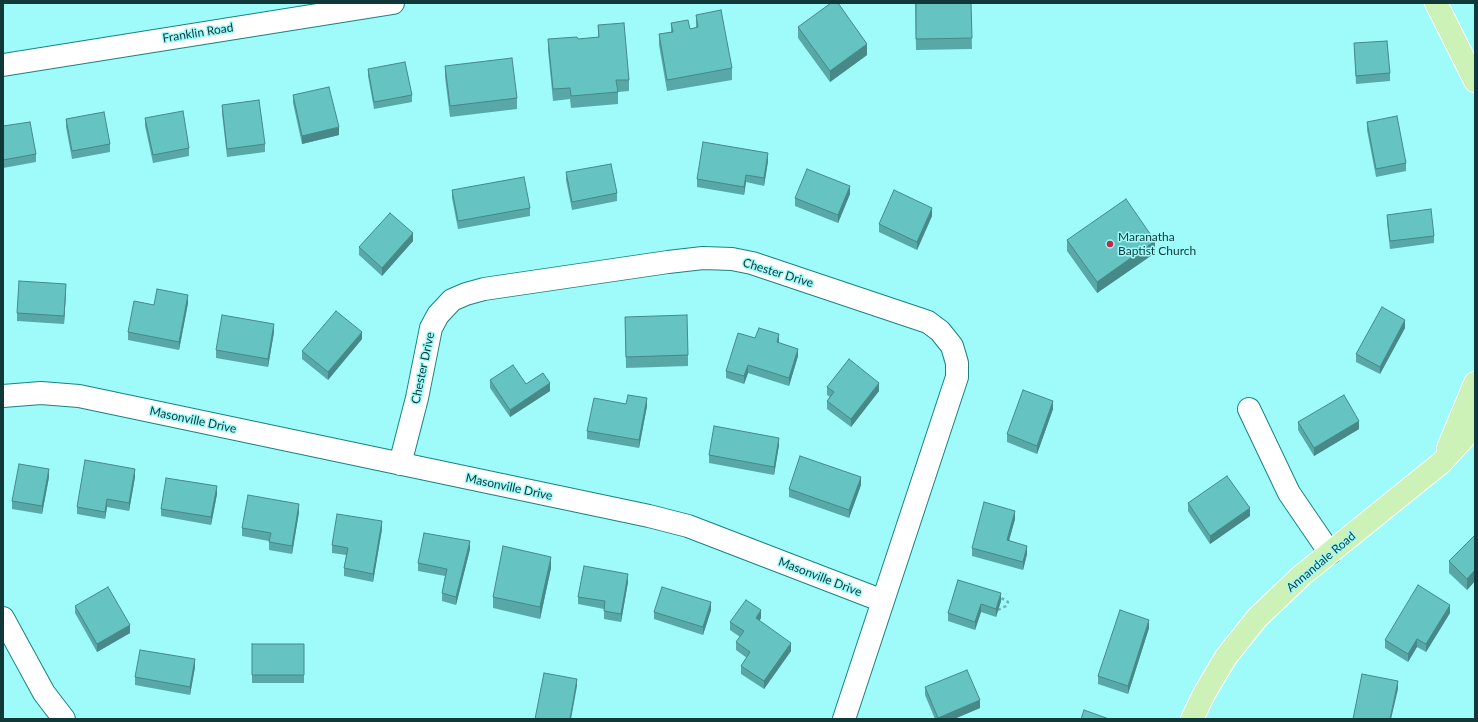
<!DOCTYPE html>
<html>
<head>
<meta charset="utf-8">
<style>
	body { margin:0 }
	#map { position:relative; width:1478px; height:722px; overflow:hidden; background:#9ffbfa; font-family:Lato,sans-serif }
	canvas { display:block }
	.frame { position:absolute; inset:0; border:4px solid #103838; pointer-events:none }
</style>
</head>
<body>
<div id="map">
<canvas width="1478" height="722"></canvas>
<div class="frame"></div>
</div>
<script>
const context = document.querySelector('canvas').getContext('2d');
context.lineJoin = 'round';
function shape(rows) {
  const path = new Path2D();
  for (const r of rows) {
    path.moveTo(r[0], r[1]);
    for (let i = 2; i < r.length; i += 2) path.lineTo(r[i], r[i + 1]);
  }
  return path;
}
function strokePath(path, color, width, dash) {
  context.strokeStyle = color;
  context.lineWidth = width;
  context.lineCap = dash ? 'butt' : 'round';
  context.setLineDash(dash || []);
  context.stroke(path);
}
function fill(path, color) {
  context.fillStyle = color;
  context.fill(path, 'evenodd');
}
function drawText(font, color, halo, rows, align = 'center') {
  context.font = font + ' Lato,sans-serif';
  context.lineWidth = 3;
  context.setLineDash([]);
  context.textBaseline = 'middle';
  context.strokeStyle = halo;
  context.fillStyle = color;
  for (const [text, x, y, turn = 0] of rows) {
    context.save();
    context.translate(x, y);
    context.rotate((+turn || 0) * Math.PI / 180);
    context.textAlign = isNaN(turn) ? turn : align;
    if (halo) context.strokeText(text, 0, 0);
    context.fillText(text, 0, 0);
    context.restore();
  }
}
const path = shape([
	[998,610,1006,606,1008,602,998,596]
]);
const minor = shape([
	[3,65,393,3],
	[3,396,41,393,79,396,649,516,688,526,883,601],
	[1249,409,1289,493,1330,553],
	[400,464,417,398,431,328,438,315,452,300,466,294,484,289,668,262,703,258,732,259,752,263,928,322,940,331,952,346,957,363,957,377,844,719],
	[3,618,44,693,64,719]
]);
const major = shape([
	[1436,3,1475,81],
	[1448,448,1475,383],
	[1192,719,1204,694,1226,657,1257,618,1301,576,1441,463,1475,426]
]);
const wall = shape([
	[915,3,971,3,972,49,916,50],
	[696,15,732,68,732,80,667,91,659,45,659,34,671,32,671,23,690,29,696,28],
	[598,25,629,80,629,91,618,92,618,104,571,108,570,99,553,101,548,50,548,39,578,39,598,37],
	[798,27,867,55,830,82,798,38],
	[1354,43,1390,73,1390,81,1356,84],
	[445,66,517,98,517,109,450,117,445,77],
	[368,69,412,95,412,102,374,109,368,76],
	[293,95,339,135,302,144,293,103],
	[222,105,265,144,265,152,227,157,222,113],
	[145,118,189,148,189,156,153,163,145,126],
	[66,119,110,144,110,152,72,159,66,127],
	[1367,122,1406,163,1406,171,1376,177,1367,130],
	[3,126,36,154,36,162,3,168],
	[768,161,764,186,746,182,744,195,697,187,697,179],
	[566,172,617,193,617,201,572,210,566,180],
	[452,190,530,208,530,216,458,229,452,198],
	[850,194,838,223,795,206,795,198],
	[1387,215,1434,236,1434,243,1390,249,1387,223],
	[932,216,917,250,879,232,879,224],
	[1067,240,1155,253,1097,293,1067,251],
	[413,241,382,276,359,255,359,247],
	[66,292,64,324,17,321,17,313],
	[188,303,179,350,128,340,128,332,154,305],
	[625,317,688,355,688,366,626,368],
	[1405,328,1380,374,1356,362,1356,354],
	[274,332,268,367,216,358,216,350],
	[755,338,779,343,798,356,789,386,748,373,744,384,726,378,726,371],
	[362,339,328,380,302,359,302,351],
	[490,380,526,384,550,391,510,417,490,388],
	[827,387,879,391,851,427,827,409,827,401,830,397,827,395],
	[626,404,647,406,639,448,587,439,587,431],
	[1053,409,1037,454,1007,442,1007,434],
	[1298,422,1359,429,1314,456,1298,430],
	[779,445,774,475,709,463,709,455],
	[49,477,42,514,12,509,12,501],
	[135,477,129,511,107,507,105,519,77,514,77,507],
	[861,485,849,518,789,497,789,489],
	[217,494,211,525,161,516,161,509],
	[1188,503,1250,516,1210,544,1188,511],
	[299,512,292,554,269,550,269,541,242,536,242,528],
	[1015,519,1009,540,1027,554,1023,570,972,556,972,548],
	[382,529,373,582,344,576,344,568,346,555,332,553,332,545],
	[1475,535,1475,581,1467,590,1449,573,1449,561],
	[470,549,456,605,442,601,442,593,445,576,418,571,418,563],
	[551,568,540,619,493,608,493,597],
	[958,580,1001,601,996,617,981,612,975,630,948,621,948,613],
	[628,582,621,622,604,619,604,609,578,604,578,597],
	[75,606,130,633,97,652,75,613],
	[711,610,703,635,654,619,654,612],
	[1450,613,1426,652,1417,647,1408,662,1385,648,1385,640],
	[761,618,759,621,791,651,764,689,741,674,741,666,747,658,736,650,736,642,740,637,730,630,730,622],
	[1149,628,1128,694,1098,684,1098,676],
	[252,644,304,644,304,683,252,683],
	[195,667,190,695,135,685,135,677],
	[925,687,980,708,954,719,935,719,925,695]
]);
const shadedWall = shape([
	[867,44,867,55,830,82,830,71],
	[339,127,339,135,302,144,302,136],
	[768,153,768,161,764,186,764,178],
	[746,175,746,182,744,195,744,187],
	[850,186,850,194,838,223,838,215],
	[932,208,932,216,917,250,917,242],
	[413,233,413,241,382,276,382,268],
	[1155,241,1155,253,1097,293,1097,282],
	[66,284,66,292,64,324,64,316],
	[188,295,188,303,179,350,179,342],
	[1405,320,1405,328,1380,374,1380,367],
	[274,324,274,332,268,367,268,359],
	[362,332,362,339,328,380,328,372],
	[779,334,779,342,777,350,777,342],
	[798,349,798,356,789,386,789,378],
	[748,365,748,373,744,384,744,376],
	[550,383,550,391,510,417,510,410],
	[879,383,879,391,851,427,851,419],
	[647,398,647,406,639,448,639,440],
	[1053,401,1053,409,1037,454,1037,446],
	[1359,421,1359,429,1314,456,1314,448],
	[779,438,779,445,774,475,774,467],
	[49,469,49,477,42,514,42,506],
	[135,469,135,477,129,511,129,503],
	[861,477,861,485,849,518,849,510],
	[217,486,217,494,211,525,211,517],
	[107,499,107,507,105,519,105,512],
	[299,504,299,512,292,554,292,546],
	[1250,508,1250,516,1210,544,1210,536],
	[1015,511,1015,519,1007,548,1007,540],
	[382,521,382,529,373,582,373,574],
	[470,541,470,549,456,605,456,597],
	[1027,546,1027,554,1023,570,1023,562],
	[551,557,551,568,540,619,540,607],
	[1475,570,1475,581,1467,590,1467,579],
	[628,574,628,582,621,622,621,614],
	[1001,593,1001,601,996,617,996,609],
	[711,602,711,610,703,635,703,627],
	[981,604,981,612,975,630,975,622],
	[1450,605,1450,613,1426,652,1426,644],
	[761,610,761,618,756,626,756,618],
	[1149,620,1149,628,1128,694,1128,686],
	[130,625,130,633,97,652,97,644],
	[1417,639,1417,647,1408,662,1408,654],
	[791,643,791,651,764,689,764,681],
	[195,659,195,667,190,695,190,687],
	[577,679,577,686,571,719,570,719],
	[1398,681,1398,689,1391,719,1390,719],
	[980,700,980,708,954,719,938,719,938,718]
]);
const building = shape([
	[831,3,838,3,867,44,830,71,798,27,831,3],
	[916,3,971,3,972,38,916,39,916,3],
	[721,10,732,68,667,80,659,34,673,32,671,23,688,20,690,29,698,27,696,15,721,10],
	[624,23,629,80,616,80,618,92,571,96,570,88,553,89,548,39,577,37,578,39,599,37,598,25,624,23],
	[1387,41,1390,73,1356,76,1354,43,1387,41],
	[512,58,517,98,450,106,445,66,512,58],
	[405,62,412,95,374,102,368,69,405,62],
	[329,87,339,127,302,136,293,95,329,87],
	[259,100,265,144,227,149,222,105,259,100],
	[183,111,189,148,153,155,145,118,183,111],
	[104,112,110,144,72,151,66,119,104,112],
	[1397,116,1406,163,1376,169,1367,122,1397,116],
	[30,122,36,154,3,160,3,126,30,122],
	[703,142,768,153,764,178,746,175,744,187,697,179,703,142],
	[611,164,617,193,572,202,566,172,611,164],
	[807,169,850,186,838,215,795,198,807,169],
	[524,177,530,208,458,221,452,190,524,177],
	[894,190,932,208,917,242,879,224,894,190],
	[1126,199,1155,241,1097,282,1067,240,1126,199],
	[1431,209,1434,236,1390,241,1387,215,1431,209],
	[390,213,413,233,382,268,359,247,390,213],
	[19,281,66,284,64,316,17,313,19,281],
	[157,289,188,295,179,342,128,332,134,301,154,305,157,289],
	[1382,307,1405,320,1380,367,1356,354,1382,307],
	[336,311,362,332,328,372,302,351,336,311],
	[222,315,274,324,268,359,216,350,222,315],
	[687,315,688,355,626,357,625,317,687,315],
	[759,328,779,334,777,342,798,349,789,378,748,365,744,376,726,371,738,333,755,338,759,328],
	[849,359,879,383,851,419,827,401,834,392,827,387,849,359],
	[513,365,526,384,543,373,550,383,510,410,490,380,513,365],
	[1023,390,1053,401,1037,446,1007,434,1023,390],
	[628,395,647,398,639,440,587,431,594,398,626,404,628,395],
	[1344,395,1359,421,1314,448,1298,422,1344,395],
	[714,426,779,438,774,467,709,455,714,426],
	[800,456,861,477,849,510,789,489,800,456],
	[85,460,135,469,129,503,107,499,105,512,77,507,85,460],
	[19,464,49,469,42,506,12,501,19,464],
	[1227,476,1250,508,1210,536,1188,503,1227,476],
	[166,478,217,486,211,517,161,509,166,478],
	[248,495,299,504,292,546,269,542,271,533,242,528,248,495],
	[984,502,1015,511,1007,540,1027,546,1023,562,972,548,984,502],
	[337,514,382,521,373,574,344,568,348,548,332,545,337,514],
	[424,533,470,541,456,597,442,593,447,569,418,563,424,533],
	[1475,535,1475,570,1467,579,1449,561,1475,535],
	[503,546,551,557,540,607,493,597,503,546],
	[584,566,628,574,621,614,604,611,605,601,578,597,584,566],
	[958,580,1001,593,996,609,981,604,975,622,948,613,958,580],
	[1418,585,1450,605,1426,644,1417,639,1408,654,1385,640,1418,585],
	[108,587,130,625,97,644,75,606,108,587],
	[662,587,711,602,703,627,654,612,662,587],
	[746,600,761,610,756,618,791,643,764,681,741,666,750,652,736,642,744,631,730,622,746,600],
	[1120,610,1149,620,1128,686,1098,676,1120,610],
	[252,644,304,644,304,675,252,675,252,644],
	[140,650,195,659,190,687,135,677,140,650],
	[967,670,980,700,938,718,925,687,967,670],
	[544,673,577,679,570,719,535,719,544,673],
	[1362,674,1398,681,1390,719,1353,719,1362,674],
	[1084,710,1109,719,1081,719,1084,710]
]);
const markers = [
	[1110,244,4,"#bc2c49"]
];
const streetNames = [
	["Franklin Road",198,33,-9],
	["Chester Drive",778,273,17],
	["Chester Drive",423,368,-78],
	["Masonville Drive",193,420,12],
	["Masonville Drive",509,487,12],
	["Annandale Road",1321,562,-40],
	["Masonville Drive",820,577,21]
];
const poiNames = [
	["Maranatha",1118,237],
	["Baptist Church",1118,251]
];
strokePath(minor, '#1a8282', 24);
strokePath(major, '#fff', 24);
strokePath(path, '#6bb3b3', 2.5, [3, 3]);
strokePath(minor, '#fff', 22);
strokePath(major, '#cdf2b7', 22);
fill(wall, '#57a8a7');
fill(shadedWall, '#478888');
fill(building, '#65c3c2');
strokePath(building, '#478888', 1);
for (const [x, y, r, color] of markers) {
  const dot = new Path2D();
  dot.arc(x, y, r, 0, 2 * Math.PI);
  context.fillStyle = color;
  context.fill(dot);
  strokePath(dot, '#9ffbfa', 1.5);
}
drawText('12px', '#103838', '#9ffbfa', streetNames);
drawText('12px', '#103838', '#9ffbfa', poiNames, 'left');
</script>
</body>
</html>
